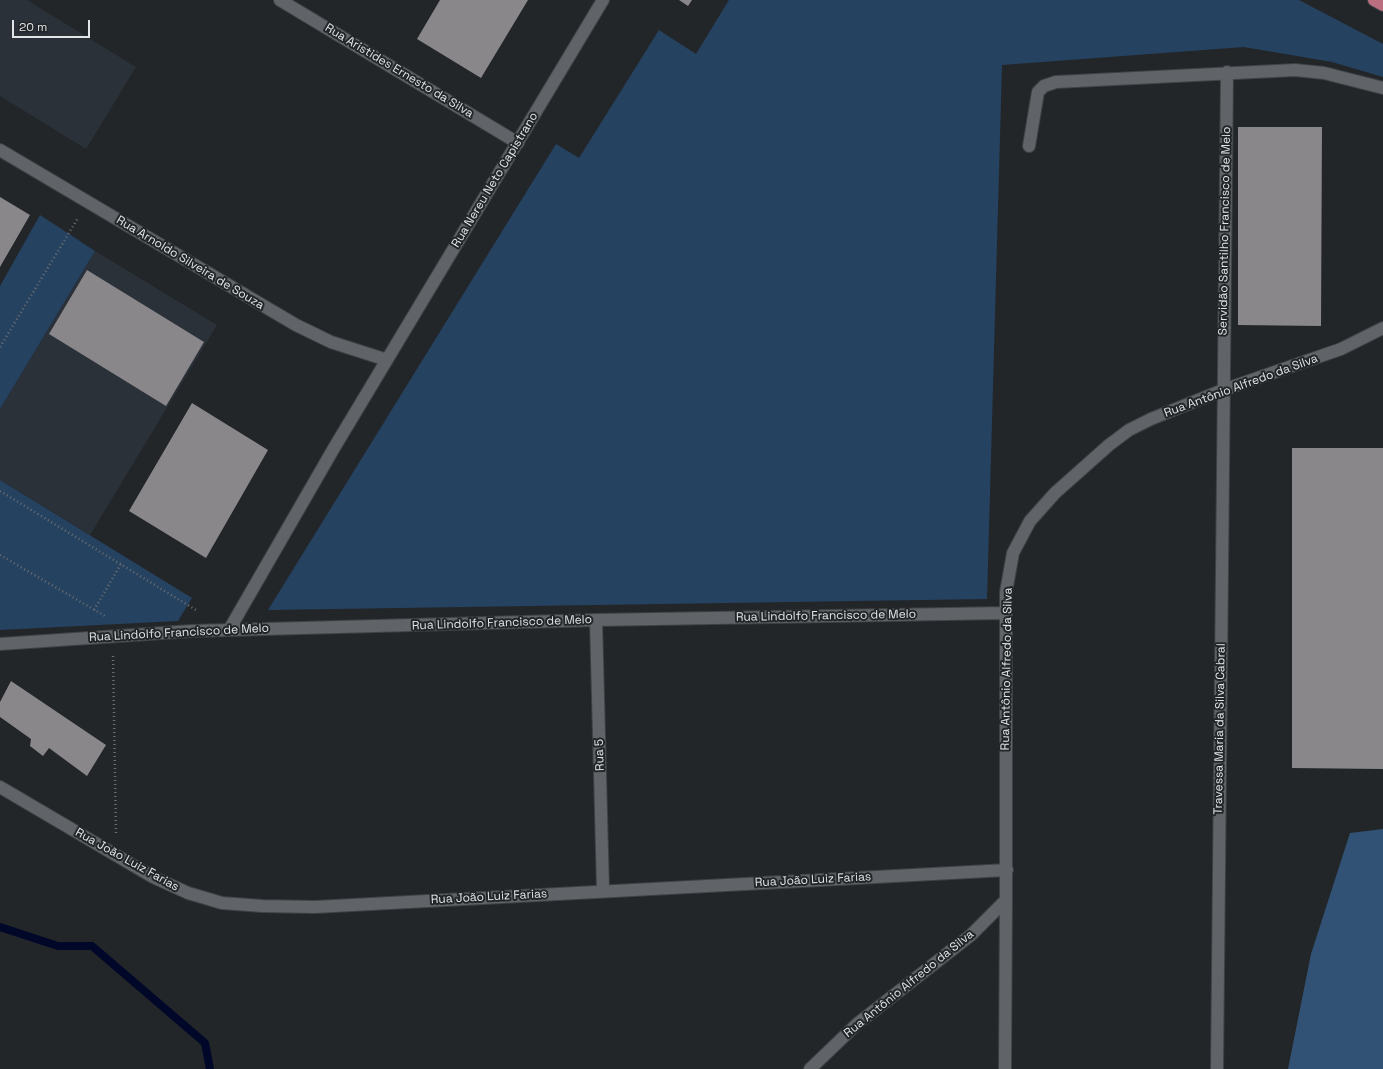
<!DOCTYPE html>
<html>
<head>
<meta charset="utf-8">
<style>
	body { margin:0 }
	#map { position:relative; width:1383px; height:1069px; overflow:hidden; background:#232629; font-family:"Space Grotesk",sans-serif }
	canvas { display:block }
	.scale { position:absolute; left:12px; top:20px; width:78px; height:18px; box-sizing:border-box; border:2px solid #e2e4e6; border-top:0; padding-left:5px; font-size:12px; line-height:14px; white-space:nowrap; color:#e2e4e6; -webkit-text-stroke:3px #232629; paint-order:stroke }
</style>
</head>
<body>
<div id="map">
<canvas width="1383" height="1069"></canvas>
<div class="scale">20 m</div>
</div>
<script>
const context = document.querySelector('canvas').getContext('2d');
context.lineJoin = 'round';
function fill(path, color) {
  context.fillStyle = color;
  context.fill(path, 'evenodd');
}
function shape(rows) {
  const path = new Path2D();
  for (const r of rows) {
    path.moveTo(r[0], r[1]);
    for (let i = 2; i < r.length; i += 2) path.lineTo(r[i], r[i + 1]);
  }
  return path;
}
function strokePath(path, color, width, dash) {
  context.strokeStyle = color;
  context.lineWidth = width;
  context.lineCap = dash ? 'butt' : 'round';
  context.setLineDash(dash || []);
  context.stroke(path);
}
function drawText(font, color, halo, rows, align = 'center') {
  context.font = font + ' "Space Grotesk",sans-serif';
  context.lineWidth = 4;
  context.setLineDash([]);
  context.textBaseline = 'middle';
  context.strokeStyle = halo;
  context.fillStyle = color;
  for (const [text, x, y, turn = 0] of rows) {
    context.save();
    context.translate(x, y);
    context.rotate((+turn || 0) * Math.PI / 180);
    context.textAlign = isNaN(turn) ? turn : align;
    if (halo) context.strokeText(text, 0, 0);
    context.fillText(text, 0, 0);
    context.restore();
  }
}
const built = shape([
	[0,0,27,0,136,67,86,149,0,96],
	[95,251,217,325,90,535,0,480,0,409]
]);
const green = shape([
	[729,0,1299,0,1383,44,1383,77,1332,62,1244,47,1002,65,987,599,268,610,556,144,579,158,659,30,696,54],
	[40,215,95,251,0,409,0,286],
	[0,480,192,598,178,621,0,630]
]);
const forest = shape([
	[1383,829,1383,1069,1288,1069,1311,954,1350,833]
]);
const stream = shape([
	[0,927,58,946,92,946,205,1043,210,1069]
]);
const building = shape([
	[440,0,528,0,481,78,417,39],
	[679,0,692,0,688,6],
	[1238,127,1322,127,1321,326,1238,325],
	[0,197,30,215,0,267],
	[87,270,204,342,166,406,49,334],
	[192,403,268,450,206,558,129,511],
	[1292,448,1383,448,1383,769,1292,768],
	[11,681,106,745,87,776,49,748,43,756,30,746,31,739,0,717,0,702]
]);
const path = shape([
	[0,347,78,218],
	[0,491,196,610],
	[0,555,105,616],
	[94,610,121,564],
	[113,656,116,833]
]);
const minor = shape([
	[280,0,518,143],
	[1029,146,1038,92,1044,86,1056,82,1295,70,1324,73,1383,88],
	[0,150,296,325,331,342,387,360],
	[596,620,603,890],
	[229,630,334,448,603,0],
	[0,644,192,631,596,620,1005,613],
	[0,787,153,877,188,893,222,903,262,906,315,907,1007,870],
	[810,1069,857,1024,971,935,1006,900,1006,592,1013,553,1030,521,1055,493,1109,445,1129,430,1151,419,1223,390,1341,349,1383,328],
	[1005,1069,1006,900],
	[1217,1069,1227,72]
]);
const major = shape([
	[1374,0,1383,5]
]);
const streetNames = [
	["Rua Aristides Ernesto da Silva",399,71,31],
	["Rua Nereu Neto Capistrano",495,180,-59],
	["Servidão Santilho Francisco de Melo",1225,231,-89],
	["Rua Arnoldo Silveira de Souza",190,263,31],
	["Rua Antônio Alfredo da Silva",1241,386,-20],
	["Rua Lindolfo Francisco de Melo",826,616,-1],
	["Rua Lindolfo Francisco de Melo",502,623,-2],
	["Rua Lindolfo Francisco de Melo",179,633,-3],
	["Rua Antônio Alfredo da Silva",1007,669,-89],
	["Travessa Maria da Silva Cabral",1220,729,-89],
	["Rua 5",600,755,-92],
	["Rua João Luiz Farias",127,860,29],
	["Rua João Luiz Farias",813,880,-3],
	["Rua João Luiz Farias",489,897,-3],
	["Rua Antônio Alfredo da Silva",909,984,-39]
];
fill(built, '#2a3139');
fill(green, '#264261');
fill(forest, '#315275');
strokePath(stream, '#000728', 8);
fill(building, '#8a878b');
strokePath(minor, '#3f4245', 14);
strokePath(major, '#3f4245', 14);
strokePath(path, '#6b6e70', 2.5, [1, 3]);
strokePath(minor, '#606367', 12);
strokePath(major, '#bb6e80', 12);
drawText('12px', '#e2e4e6', '#232629', streetNames);
</script>
</body>
</html>
